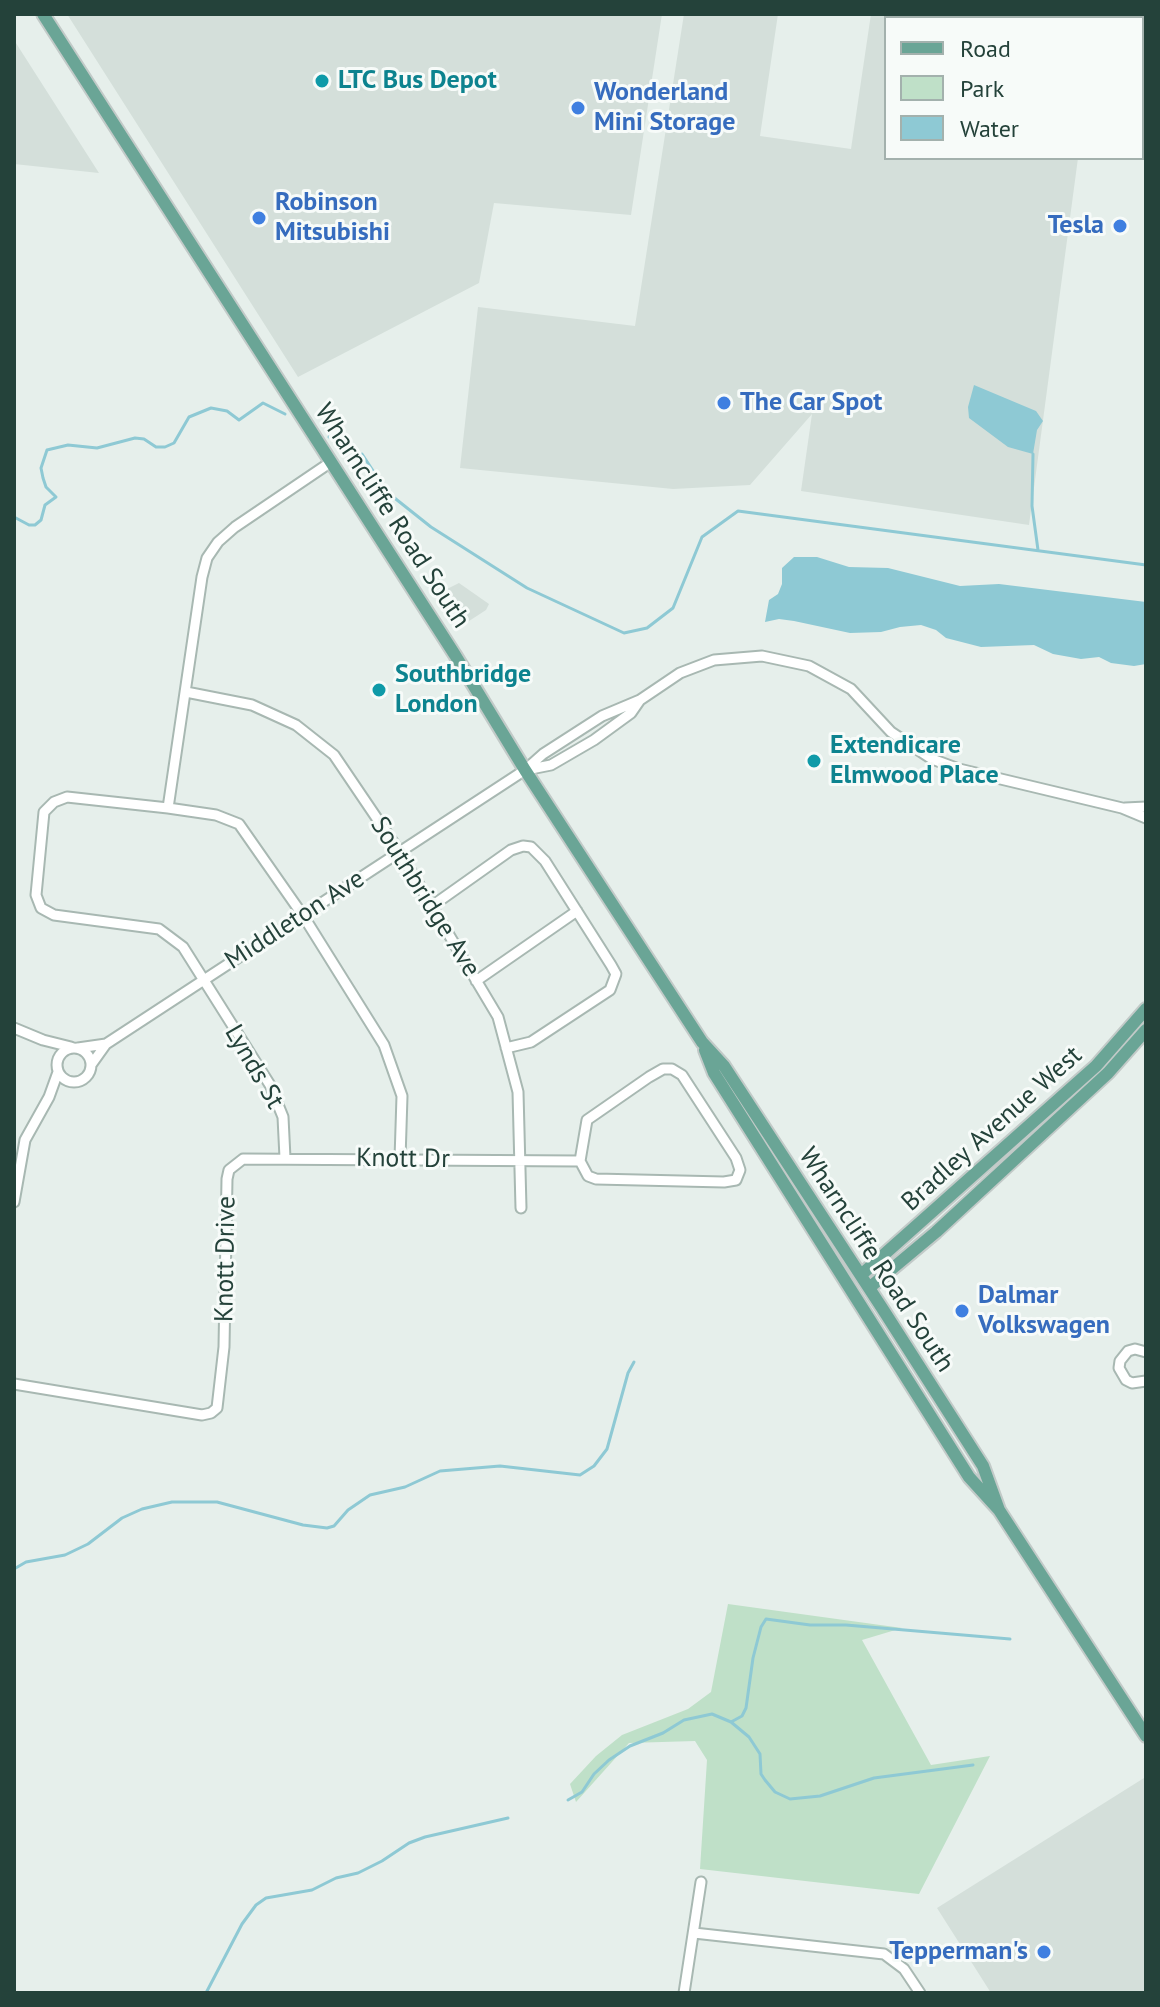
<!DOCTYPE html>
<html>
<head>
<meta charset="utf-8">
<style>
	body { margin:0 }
	#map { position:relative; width:1160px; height:2007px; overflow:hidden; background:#e6efeb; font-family:"PT Sans",sans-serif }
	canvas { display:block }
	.frame { position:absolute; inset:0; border:16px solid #24423a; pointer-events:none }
	.legend { position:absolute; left:884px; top:16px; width:260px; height:144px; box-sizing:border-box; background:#f7fbf9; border:2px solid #a3b1ad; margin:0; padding:10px 14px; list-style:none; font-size:24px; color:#24423a }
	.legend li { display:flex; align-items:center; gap:16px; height:40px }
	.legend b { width:40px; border:2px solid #a3b1ad }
</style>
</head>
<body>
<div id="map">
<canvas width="1160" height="2007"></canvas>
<div class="frame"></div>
<ul class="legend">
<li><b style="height:10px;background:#6aa596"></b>Road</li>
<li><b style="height:22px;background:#bfe0c8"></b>Park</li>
<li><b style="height:22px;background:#8ec9d4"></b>Water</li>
</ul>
</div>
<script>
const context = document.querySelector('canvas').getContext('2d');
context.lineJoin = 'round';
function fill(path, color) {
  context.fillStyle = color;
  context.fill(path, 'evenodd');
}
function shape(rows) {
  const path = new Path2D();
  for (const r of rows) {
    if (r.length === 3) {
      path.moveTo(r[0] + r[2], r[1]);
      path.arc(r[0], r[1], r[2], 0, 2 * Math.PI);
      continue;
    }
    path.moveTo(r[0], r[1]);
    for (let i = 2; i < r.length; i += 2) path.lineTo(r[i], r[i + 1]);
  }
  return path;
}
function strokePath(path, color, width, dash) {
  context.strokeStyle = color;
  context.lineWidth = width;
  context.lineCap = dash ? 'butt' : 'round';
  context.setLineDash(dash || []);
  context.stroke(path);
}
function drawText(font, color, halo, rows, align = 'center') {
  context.font = font + ' "PT Sans",sans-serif';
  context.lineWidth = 6;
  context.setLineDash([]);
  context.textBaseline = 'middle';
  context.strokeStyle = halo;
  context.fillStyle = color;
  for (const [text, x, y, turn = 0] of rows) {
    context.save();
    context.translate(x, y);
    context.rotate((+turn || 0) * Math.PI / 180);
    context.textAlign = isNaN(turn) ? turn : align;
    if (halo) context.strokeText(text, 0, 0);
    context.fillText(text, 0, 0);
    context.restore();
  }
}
const built = shape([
	[67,14,662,14,631,215,494,203,479,283,298,377],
	[684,14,778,14,760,136,851,149,871,14,1114,14,1113,18,886,18,886,158,1078,158,1029,525,801,491,812,414,750,485,673,489,460,468,478,307,635,326],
	[14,40,99,173,14,164],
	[459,583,489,604,486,610,466,623,445,590],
	[1144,1778,1146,1993,991,1993,937,1908]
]);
const green = shape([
	[728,1604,902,1628,862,1640,931,1765,990,1756,919,1894,700,1869,707,1760,695,1741,629,1743,576,1802,570,1784,596,1756,622,1735,688,1709,711,1692]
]);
const water = shape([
	[974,385,1036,411,1043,421,1037,430,1033,454,1008,447,969,418,968,407],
	[794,557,817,557,849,567,888,568,960,586,999,584,1146,602,1146,664,1134,666,1111,663,1099,657,1081,659,1053,654,1034,645,981,647,946,638,936,630,921,625,900,627,881,632,850,633,794,621,779,619,765,622,769,600,778,594,782,584,782,568]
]);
const stream = shape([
	[329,437,347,446],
	[362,454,387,492,431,527,527,588,624,633,647,628,673,608,702,537,738,511,1146,565],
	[1033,454,1032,506,1038,550],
	[14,517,29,525,35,525,41,520,45,505,56,497,46,487,43,478,41,468,47,450,68,445,97,448,135,438,144,439,156,447,165,447,174,443,189,417,211,408,227,411,239,420,263,403,285,414],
	[14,1569,26,1562,65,1555,88,1544,122,1518,142,1509,172,1502,217,1502,303,1525,327,1528,334,1526,348,1510,370,1495,405,1487,440,1471,500,1466,580,1475,594,1466,607,1449,628,1373,634,1362],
	[731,1722,742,1716,746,1708,753,1658,761,1627,766,1619,810,1625,846,1625,1010,1639],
	[568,1800,582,1792,594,1774,609,1760,630,1746,663,1733,684,1720,712,1714,731,1722,749,1737,760,1754,761,1774,765,1780,775,1792,790,1799,820,1796,874,1778,973,1765],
	[206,1993,242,1924,256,1905,266,1898,312,1890,336,1878,358,1873,382,1861,409,1843,425,1837,508,1818]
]);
const minor = shape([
	[186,692,252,705,296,725,334,755,399,851,498,1017,518,1092,521,1208],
	[526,770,551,765,594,740,631,713,640,700],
	[168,808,202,577,207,558,218,542,235,527,331,462],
	[1125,808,1146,807],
	[432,906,511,850,523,846,531,847,545,861,611,965,616,974,610,990,531,1042,506,1048],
	[476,981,577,911],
	[14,1028,43,1040,71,1047],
	[74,1065,17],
	[78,1048,106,1044],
	[91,1065,106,1044,525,770,543,754,602,716,640,700,680,673,714,660,762,656,809,666,851,689,891,732,932,759,959,769,1122,808,1146,818],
	[285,1158,283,1117,270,1085,183,947,159,929,54,915,41,908,36,895,44,812,54,802,67,797,168,808,216,815,239,824,304,917,384,1045,402,1096,400,1159],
	[14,1202,25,1140,49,1097,58,1072],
	[1146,1352,1135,1349,1128,1351,1120,1361,1119,1368,1126,1380,1132,1383,1146,1381],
	[14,1384,202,1415,211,1413,217,1408,224,1347,227,1179,229,1170,243,1159,580,1161,588,1176,596,1179,724,1182,736,1180,740,1170,736,1158,682,1075,672,1069,663,1069,649,1077,587,1120,580,1161],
	[694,1933,884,1954,904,1969,920,1993],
	[684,1993,701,1882]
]);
const major = shape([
	[43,14,455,655,525,770,702,1042,724,1066,882,1308,983,1466,999,1510],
	[705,1050,714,1073,969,1477,999,1510,1146,1736],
	[861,1275,1096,1066,1146,1009],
	[869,1288,936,1232,1108,1073,1146,1030]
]);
const markers = [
	[322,81,8,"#0f9aa8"],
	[578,108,8,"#3f7fe0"],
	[259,218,8,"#3f7fe0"],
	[1120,226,8,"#3f7fe0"],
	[724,403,8,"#3f7fe0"],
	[379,690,8,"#0f9aa8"],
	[814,761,8,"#0f9aa8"],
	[962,1311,8,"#3f7fe0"],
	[1044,1952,8,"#3f7fe0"]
];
const cultureNames = [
	["LTC Bus Depot",338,81],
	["Southbridge",395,675],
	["London",395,705],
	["Extendicare",830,746],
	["Elmwood Place",830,776]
];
const shopNames = [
	["Wonderland",594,93],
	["Mini Storage",594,123],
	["Robinson",275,203],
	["Mitsubishi",275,233],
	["Tesla",1104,226,"right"],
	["The Car Spot",740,403],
	["Dalmar",978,1296],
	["Volkswagen",978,1326],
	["Tepperman's",1028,1952,"right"]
];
const streetNames = [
	["Wharncliffe Road South",392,516,57],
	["Southbridge Ave",425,897,58],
	["Middleton Ave",295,920,-33],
	["Lynds St",254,1067,60],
	["Bradley Avenue West",992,1129,-42],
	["Knott Dr",403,1159,1],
	["Knott Drive",226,1259,-89],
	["Wharncliffe Road South",876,1260,57]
];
fill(built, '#d4dfda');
fill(green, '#bfe0c8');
fill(water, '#8ec9d4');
strokePath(stream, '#8ec9d4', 3);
strokePath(minor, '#a8b8b2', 13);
strokePath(major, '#c2cac8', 16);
strokePath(minor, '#fff', 9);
strokePath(major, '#6aa596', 12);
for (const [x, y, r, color] of markers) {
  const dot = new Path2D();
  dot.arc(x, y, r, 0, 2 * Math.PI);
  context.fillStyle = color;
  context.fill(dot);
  strokePath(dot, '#f7fbf9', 3);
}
drawText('bold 26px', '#0d838f', '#f7fbf9', cultureNames, 'left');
drawText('bold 26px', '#366cbe', '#f7fbf9', shopNames, 'left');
drawText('26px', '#24423a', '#f7fbf9', streetNames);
</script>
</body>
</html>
